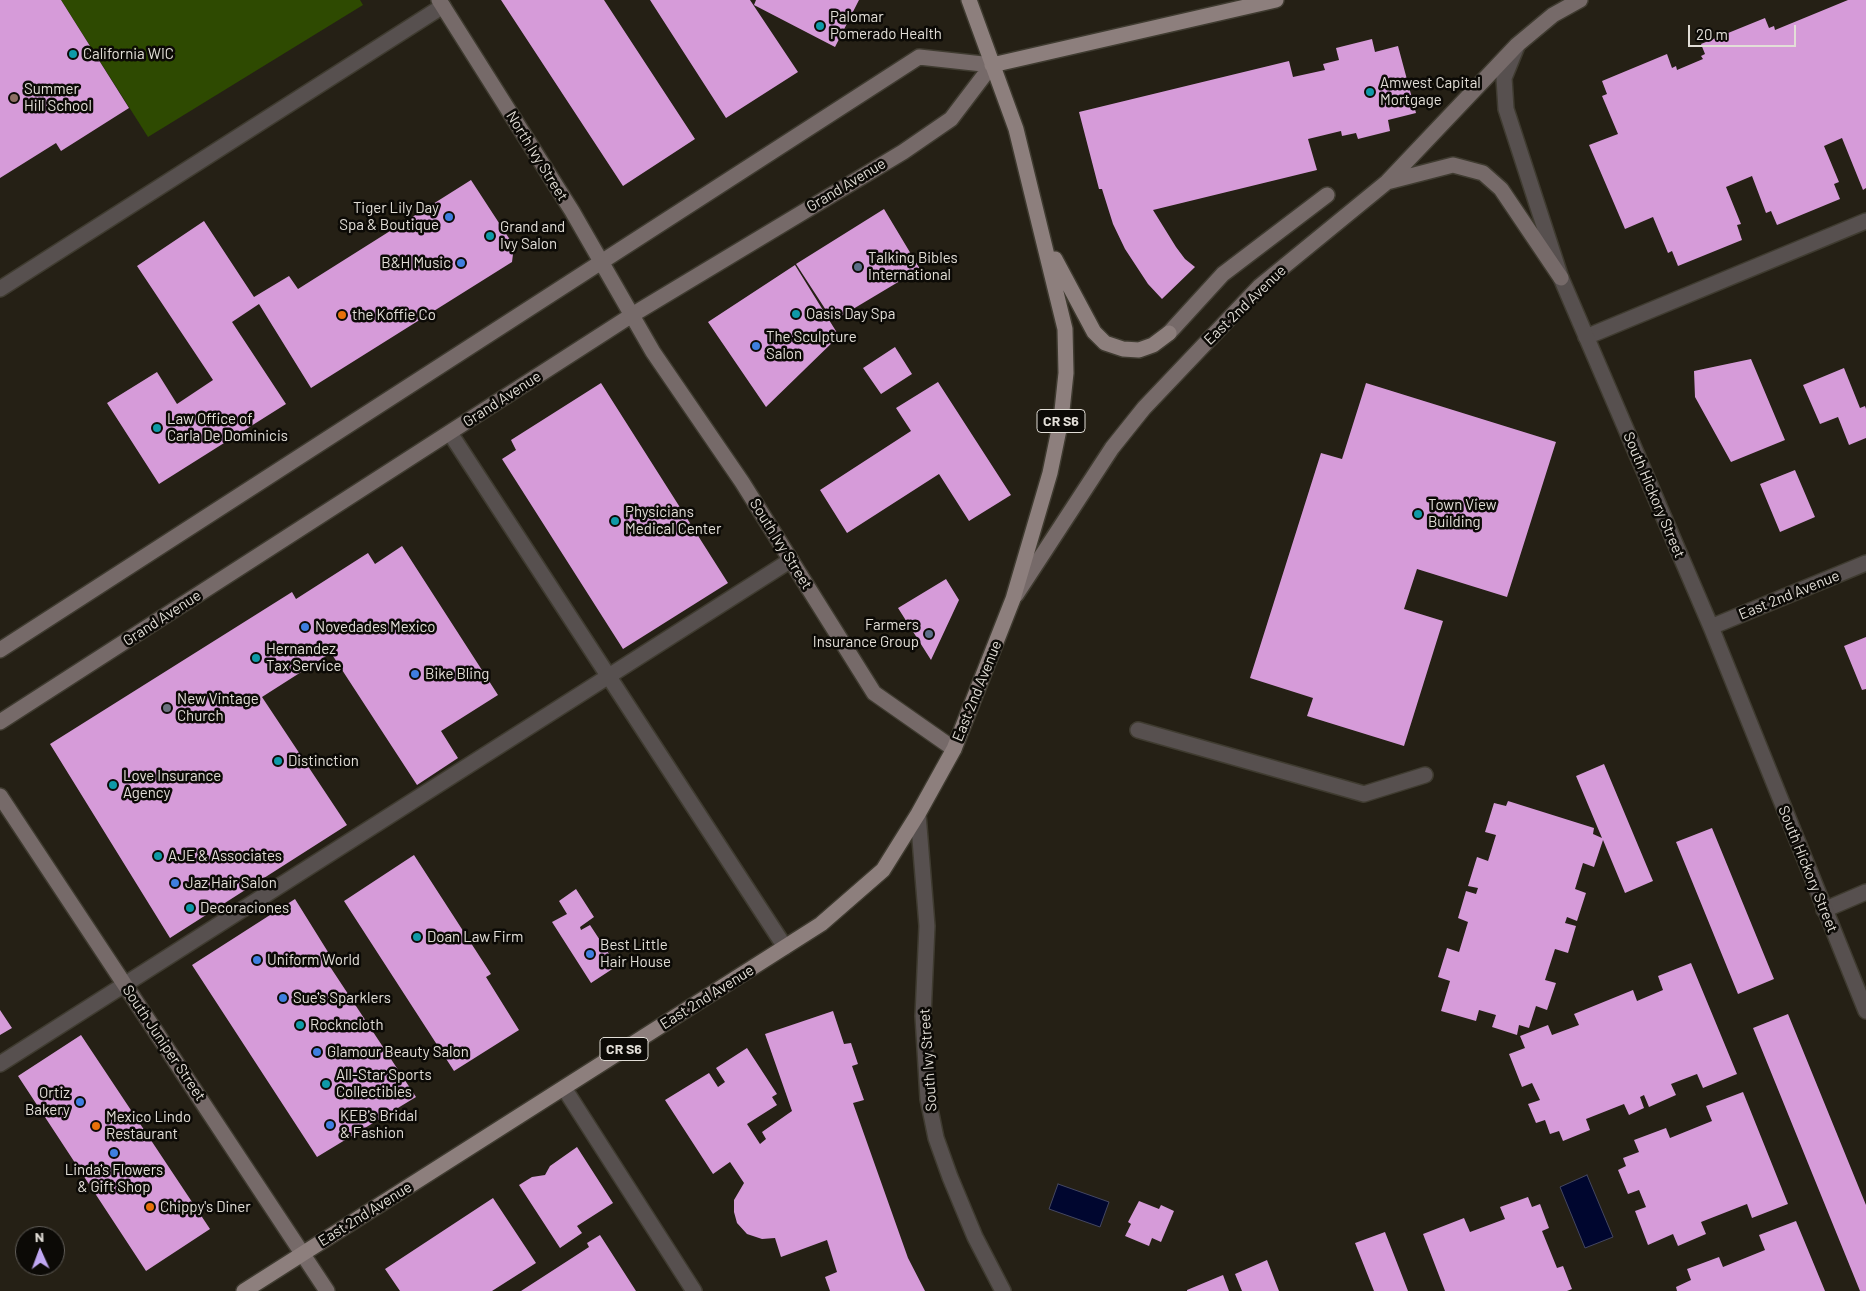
<!DOCTYPE html>
<html>
<head>
<meta charset="utf-8">
<style>
	body { margin:0 }
	#map { position:relative; width:1866px; height:1291px; overflow:hidden; background:#252015; font-family:Barlow,sans-serif }
	canvas { display:block }
	.north { position:absolute; left:15px; top:1226px; width:50px; height:50px; box-sizing:border-box; background:#0c0a06; border:1px solid #625f5a; border-radius:50%; rotate:358deg; font-size:14px; font-weight:700; line-height:20px; text-align:center; color:#e2ded7 }
	.north::after { content:''; display:block; margin:auto; width:18px; height:22px; background:#c1a8f3; clip-path:polygon(50% 0,100% 100%,50% 72%,0 100%) }
	.scale { position:absolute; left:1688px; top:25px; width:108px; height:22px; box-sizing:border-box; border:2px solid #e2ded7; border-top:0; padding-left:6px; font-size:15px; line-height:18px; white-space:nowrap; color:#e2ded7; -webkit-text-stroke:4px #0c0a06; paint-order:stroke }
</style>
</head>
<body>
<div id="map">
<canvas width="1866" height="1291"></canvas>
<div class="north">N</div>
<div class="scale">20 m</div>
</div>
<script>
const context = document.querySelector('canvas').getContext('2d');
context.lineJoin = 'round';
function fill(path, color) {
  context.fillStyle = color;
  context.fill(path, 'evenodd');
}
function shape(rows) {
  const path = new Path2D();
  for (const r of rows) {
    path.moveTo(r[0], r[1]);
    for (let i = 2; i < r.length; i += 2) path.lineTo(r[i], r[i + 1]);
  }
  return path;
}
function strokePath(path, color, width, dash) {
  context.strokeStyle = color;
  context.lineWidth = width;
  context.lineCap = dash ? 'butt' : 'round';
  context.setLineDash(dash || []);
  context.stroke(path);
}
function drawText(font, color, halo, rows, align = 'center') {
  context.font = font + ' Barlow,sans-serif';
  context.lineWidth = 5;
  context.setLineDash([]);
  context.textBaseline = 'middle';
  context.strokeStyle = halo;
  context.fillStyle = color;
  for (const [text, x, y, turn = 0] of rows) {
    context.save();
    context.translate(x, y);
    context.rotate((+turn || 0) * Math.PI / 180);
    context.textAlign = isNaN(turn) ? turn : align;
    if (halo) context.strokeText(text, 0, 0);
    context.fillText(text, 0, 0);
    context.restore();
  }
}
const green = shape([
	[61,0,360,0,363,5,148,137]
]);
const water = shape([
	[1587,1175,1613,1237,1585,1248,1560,1187,1587,1175],
	[1058,1184,1109,1202,1100,1227,1049,1209,1058,1184]
]);
const building = shape([
	[0,0,61,0,129,108,61,151,56,143,0,178],
	[501,0,604,0,695,139,623,186],
	[650,0,750,0,798,72,726,118],
	[756,0,859,0,835,47,754,5],
	[1848,0,1866,0,1866,188,1863,190,1842,138,1824,146,1839,182,1834,184,1840,199,1777,225,1771,211,1766,213,1752,176,1726,187,1741,224,1737,225,1742,240,1678,266,1672,251,1668,253,1653,217,1625,229,1589,145,1618,134,1602,96,1607,94,1602,81,1667,54,1672,68,1676,66,1677,70,1703,59,1701,56,1705,54,1701,44,1765,18,1769,28,1774,26,1775,30],
	[1372,39,1375,52,1398,46,1416,113,1388,120,1390,131,1358,139,1356,133,1342,136,1341,131,1308,139,1317,170,1153,210,1176,247,1185,259,1195,267,1162,299,1148,284,1125,249,1113,224,1102,189,1099,189,1079,112,1289,61,1293,77,1325,70,1323,64,1339,60,1336,48],
	[471,180,514,246,512,262,311,388,259,304,232,322,286,404,159,484,107,403,157,372,177,404,213,380,137,266,204,221,254,297,289,276,298,289],
	[884,209,920,269,833,321,796,264],
	[795,265,839,336,766,407,708,322],
	[895,347,912,374,881,394,863,368],
	[1751,359,1785,440,1731,462,1695,397,1694,371],
	[1844,368,1860,408,1865,406,1866,409,1866,438,1849,445,1838,417,1820,424,1803,385],
	[938,382,1011,495,969,521,939,474,847,533,820,490,911,431,896,408],
	[601,383,728,583,623,649,502,459,516,450,511,440],
	[1366,383,1556,442,1507,597,1417,569,1404,609,1443,621,1404,746,1307,716,1313,698,1250,678,1321,453,1342,459],
	[1795,470,1815,517,1780,532,1760,484],
	[402,546,498,695,441,731,458,758,417,785,331,653,262,697,347,825,170,938,50,744,292,592,296,599,368,553,375,564],
	[946,579,959,600,931,660,898,608],
	[1866,637,1866,689,1862,690,1844,646],
	[1604,764,1653,881,1625,893,1603,840,1594,867,1583,863,1575,889,1586,893,1577,921,1567,917,1565,923,1576,926,1568,953,1555,949,1545,980,1556,983,1547,1010,1536,1006,1529,1028,1519,1025,1517,1035,1492,1027,1496,1015,1479,1010,1476,1021,1441,1011,1450,981,1438,977,1447,948,1459,952,1468,922,1458,918,1466,891,1476,894,1478,888,1468,886,1477,857,1488,861,1496,835,1485,832,1494,803,1506,806,1508,801,1594,828,1593,834,1602,838,1576,776],
	[1712,828,1774,979,1738,994,1676,842],
	[414,855,491,974,486,977,519,1030,454,1071,344,901],
	[576,889,594,917,580,927,581,930,590,925,617,966,591,983,552,922,567,914,559,901],
	[295,899,328,952,323,956,416,1097,317,1157,192,965],
	[1691,963,1737,1074,1703,1088,1697,1074,1671,1084,1676,1095,1649,1107,1644,1095,1640,1097,1644,1108,1629,1115,1624,1104,1586,1119,1590,1130,1563,1141,1559,1131,1550,1134,1545,1120,1536,1123,1528,1104,1540,1100,1532,1083,1522,1087,1509,1054,1525,1048,1520,1036,1548,1025,1552,1035,1579,1025,1574,1014,1633,990,1637,1001,1663,990,1658,976],
	[0,1010,12,1028,0,1035],
	[833,1011,844,1044,851,1043,858,1064,852,1066,864,1100,853,1103,908,1258,925,1291,830,1291,825,1277,837,1272,827,1240,781,1257,775,1238,762,1239,747,1234,737,1223,734,1212,734,1200,744,1183,730,1162,713,1174,665,1100,709,1073,718,1087,725,1082,716,1068,747,1048,777,1094,772,1097,777,1105,747,1124,760,1144,766,1139,762,1132,792,1111,765,1034],
	[1788,1014,1866,1205,1866,1291,1860,1291,1753,1028],
	[81,1035,210,1229,146,1271,18,1076],
	[1743,1092,1788,1204,1752,1218,1747,1204,1701,1222,1706,1234,1678,1246,1673,1234,1648,1245,1635,1211,1646,1207,1639,1190,1628,1194,1618,1170,1626,1166,1623,1158,1639,1152,1634,1140,1666,1128,1670,1138,1712,1121,1706,1106],
	[577,1147,613,1203,577,1226,582,1233,560,1248,519,1185,532,1177,545,1175,550,1166],
	[1528,1197,1532,1207,1540,1204,1549,1228,1542,1231,1557,1268,1563,1266,1572,1289,1567,1291,1445,1291,1423,1234,1464,1218,1470,1232,1505,1219,1500,1207],
	[493,1198,536,1263,492,1291,400,1291,385,1269],
	[1139,1201,1159,1209,1161,1205,1174,1211,1161,1242,1152,1238,1149,1246,1125,1236,1131,1224,1128,1222],
	[1796,1221,1825,1291,1677,1291,1676,1287,1691,1280,1687,1269,1719,1257,1723,1267,1765,1250,1759,1235],
	[1385,1232,1408,1291,1374,1291,1355,1243],
	[600,1235,636,1291,521,1291,589,1247,587,1243],
	[1267,1260,1279,1291,1242,1291,1235,1274],
	[1223,1275,1229,1291,1187,1291,1187,1290]
]);
const lane = shape([
	[0,289,443,6],
	[1586,337,1866,221],
	[450,433,785,947],
	[1138,730,1364,794,1425,775],
	[1824,910,1866,892],
	[0,1064,791,560],
	[564,1088,694,1291]
]);
const street = shape([
	[1517,46,1504,78,1506,109,1561,278,1711,627,1866,1011],
	[1711,627,1866,563],
	[918,814,927,926,923,1016,928,1099,936,1138,950,1177,975,1237,1003,1291]
]);
const secondary = shape([
	[439,0,572,211,653,352,742,482,874,693,954,749],
	[1387,182,1453,165,1483,173,1501,189,1561,278],
	[1169,333,1223,274,1327,195],
	[1016,595,1112,448,1144,408,1260,286,1387,182,1517,45,1553,15,1580,0],
	[0,650,919,57,992,65,951,119,903,152,632,315,0,722],
	[0,796,327,1291]
]);
const primary = shape([
	[992,65,1276,0],
	[1055,259,1094,332,1105,343,1123,349,1139,350,1153,345,1169,333],
	[244,1291,821,924,883,870,918,814,954,749,1013,599,1050,473,1061,420,1066,373,1065,329,1016,129,969,0]
]);
const markers = [
	[820,26,5,"#0f9aa8"],
	[73,54,5,"#0f9aa8"],
	[1370,92,5,"#0f9aa8"],
	[14,98,5,"#8d6e63"],
	[449,217,5,"#3f7fe0"],
	[490,236,5,"#0f9aa8"],
	[461,263,5,"#3f7fe0"],
	[858,267,5,"#5c6f8a"],
	[796,314,5,"#0f9aa8"],
	[342,315,5,"#e8710a"],
	[756,346,5,"#3f7fe0"],
	[157,428,5,"#0f9aa8"],
	[1418,514,5,"#0f9aa8"],
	[615,521,5,"#0f9aa8"],
	[305,627,5,"#3f7fe0"],
	[929,634,5,"#5c6f8a"],
	[256,658,5,"#0f9aa8"],
	[415,674,5,"#3f7fe0"],
	[167,708,5,"#6b7280"],
	[278,761,5,"#0f9aa8"],
	[113,785,5,"#0f9aa8"],
	[158,856,5,"#0f9aa8"],
	[175,883,5,"#3f7fe0"],
	[190,908,5,"#0f9aa8"],
	[417,937,5,"#0f9aa8"],
	[590,954,5,"#3f7fe0"],
	[257,960,5,"#3f7fe0"],
	[283,998,5,"#3f7fe0"],
	[300,1025,5,"#0f9aa8"],
	[317,1052,5,"#3f7fe0"],
	[326,1084,5,"#0f9aa8"],
	[80,1102,5,"#3f7fe0"],
	[330,1125,5,"#3f7fe0"],
	[96,1126,5,"#e8710a"],
	[114,1153,5,"#3f7fe0"],
	[150,1207,5,"#e8710a"]
];
const shields = [
	[1061,421,48],
	[624,1049,48]
];
const shieldNames = [
	["CR S6",1061,421],
	["CR S6",624,1049]
];
const poiNames = [
	["Palomar",830,17],
	["Pomerado Health",830,34],
	["California WIC",83,54],
	["Amwest Capital",1380,83],
	["Mortgage",1380,100],
	["Summer",24,89],
	["Hill School",24,106],
	["Tiger Lily Day",439,208,"right"],
	["Spa & Boutique",439,225,"right"],
	["Grand and",500,227],
	["Ivy Salon",500,244],
	["Talking Bibles",868,258],
	["International",868,275],
	["B&H Music",451,263,"right"],
	["Oasis Day Spa",806,314],
	["the Koffie Co",352,315],
	["The Sculpture",766,337],
	["Salon",766,354],
	["Law Office of",167,419],
	["Carla De Dominicis",167,436],
	["Town View",1428,505],
	["Building",1428,522],
	["Physicians",625,512],
	["Medical Center",625,529],
	["Farmers",919,625,"right"],
	["Insurance Group",919,642,"right"],
	["Novedades Mexico",315,627],
	["Hernandez",266,649],
	["Tax Service",266,666],
	["Bike Bling",425,674],
	["New Vintage",177,699],
	["Church",177,716],
	["Distinction",288,761],
	["Love Insurance",123,776],
	["Agency",123,793],
	["AJE & Associates",168,856],
	["Jaz Hair Salon",185,883],
	["Decoraciones",200,908],
	["Doan Law Firm",427,937],
	["Best Little",600,945],
	["Hair House",600,962],
	["Uniform World",267,960],
	["Sue's Sparklers",293,998],
	["Rockncloth",310,1025],
	["Glamour Beauty Salon",327,1052],
	["All-Star Sports",336,1075],
	["Collectibles",336,1092],
	["Ortiz",70,1093,"right"],
	["Bakery",70,1110,"right"],
	["KEB's Bridal",340,1116],
	["& Fashion",340,1133],
	["Mexico Lindo",106,1117],
	["Restaurant",106,1134],
	["Linda's Flowers",114,1170,"center"],
	["& Gift Shop",114,1187,"center"],
	["Chippy's Diner",160,1207]
];
const streetNames = [
	["North Ivy Street",537,156,58],
	["Grand Avenue",846,185,-31],
	["East 2nd Avenue",1245,305,-44],
	["Grand Avenue",502,399,-33],
	["South Hickory Street",1654,495,67],
	["South Ivy Street",781,544,58],
	["East 2nd Avenue",1789,595,-22],
	["Grand Avenue",162,618,-33],
	["East 2nd Avenue",977,691,-68],
	["South Hickory Street",1808,869,68],
	["East 2nd Avenue",707,997,-32],
	["South Juniper Street",164,1043,56],
	["South Ivy Street",928,1060,-94],
	["East 2nd Avenue",365,1214,-32]
];
fill(green, '#2e4a01');
fill(water, '#00062f');
strokePath(water, '#444761', 1);
fill(building, '#d69bd9');
strokePath(lane, '#3f3b30', 18);
strokePath(street, '#3f3b30', 18);
strokePath(secondary, '#3f3b30', 18);
strokePath(primary, '#3f3b30', 18);
strokePath(lane, '#57504f', 15);
strokePath(street, '#57504f', 15);
strokePath(secondary, '#766a69', 15);
strokePath(primary, '#8d7f7d', 15);
for (const [x, y, r, color] of markers) {
  const dot = new Path2D();
  dot.arc(x, y, r, 0, 2 * Math.PI);
  context.fillStyle = color;
  context.fill(dot);
  strokePath(dot, '#0c0a06', 2);
}
for (const [x, y, w] of shields) {
  const box = new Path2D();
  box.roundRect(x - w / 2, y - 11.5, w, 23, 4);
  context.fillStyle = '#0c0a06';
  context.fill(box);
  strokePath(box, '#e2ded7', 1);
}
drawText('bold 14px', '#e2ded7', null, shieldNames);
drawText('15px', '#e2ded7', '#0c0a06', poiNames, 'left');
drawText('15px', '#e2ded7', '#0c0a06', streetNames);
</script>
</body>
</html>
